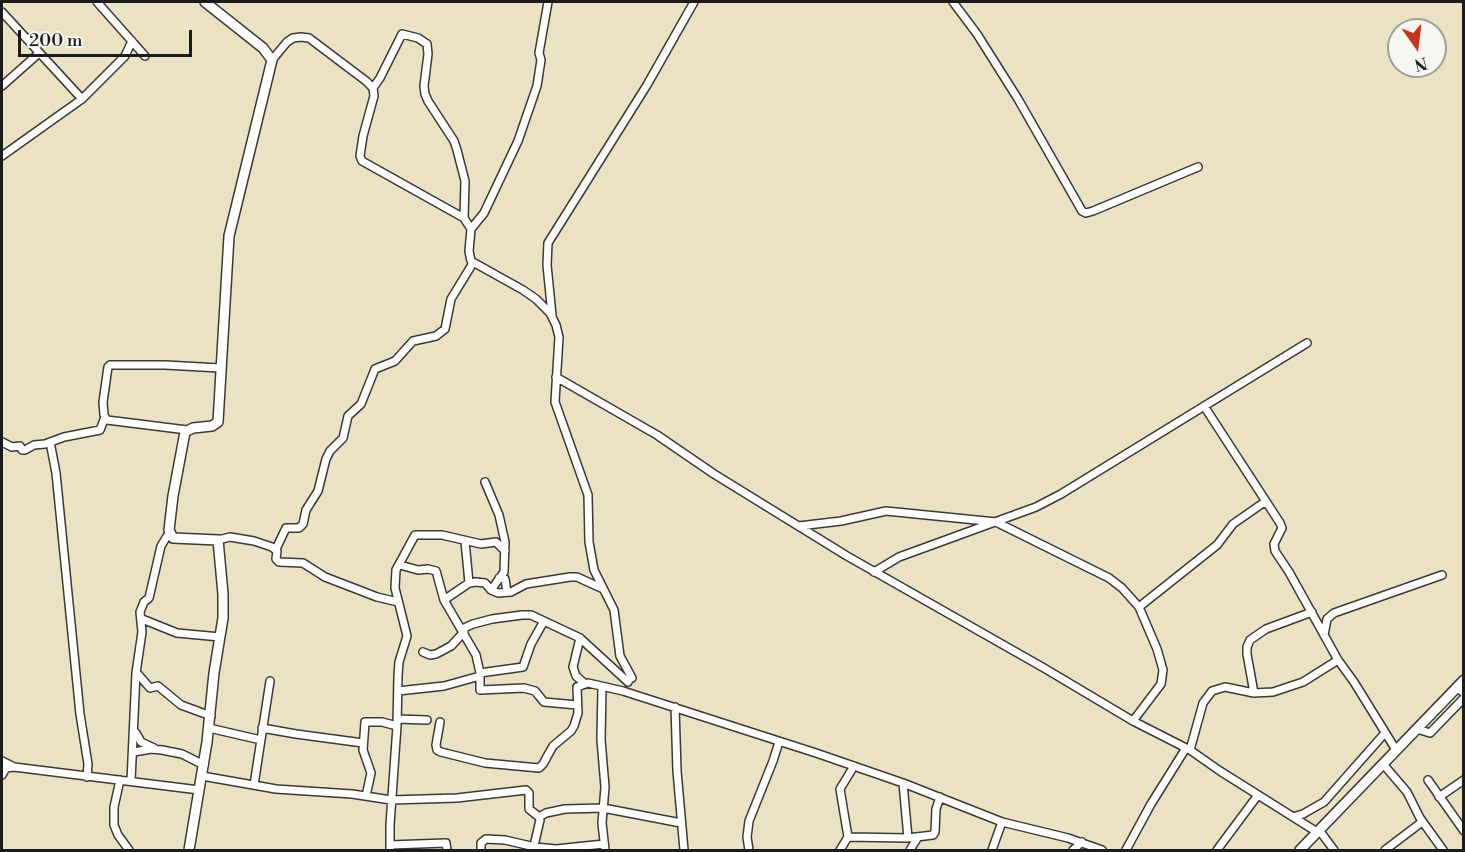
<!DOCTYPE html>
<html>
<head>
<meta charset="utf-8">
<style>
	body { margin:0 }
	#map { position:relative; width:1465px; height:852px; overflow:hidden; background:#eae2c2; font-family:"Libre Bodoni",serif }
	canvas { display:block }
	.frame { position:absolute; inset:0; border:3px solid #1c1c1c; pointer-events:none }
	.north { position:absolute; left:1387px; top:18px; width:60px; height:60px; box-sizing:border-box; background:#f6f6f2; border:2px solid #9f9f9c; border-radius:50%; rotate:166deg; font-size:16px; font-weight:700; line-height:24px; text-align:center; color:#1c1c1c }
	.north::after { content:''; display:block; margin:auto; width:21px; height:27px; background:#c8321e; clip-path:polygon(50% 0,100% 100%,50% 72%,0 100%) }
	.scale { position:absolute; left:18px; top:30px; width:174px; height:27px; box-sizing:border-box; border:3px solid #1c1c1c; border-top:0; padding-left:8px; font-size:18px; line-height:21px; white-space:nowrap; color:#1c1c1c; -webkit-text-stroke:4px #f6f6f2; paint-order:stroke }
</style>
</head>
<body>
<div id="map">
<canvas width="1465" height="852"></canvas>
<div class="frame"></div>
<div class="north">N</div>
<div class="scale">200 m</div>
</div>
<script>
const context = document.querySelector('canvas').getContext('2d');
context.lineJoin = 'round';
function shape(rows) {
  const path = new Path2D();
  for (const r of rows) {
    path.moveTo(r[0], r[1]);
    for (let i = 2; i < r.length; i += 2) path.lineTo(r[i], r[i + 1]);
  }
  return path;
}
function strokePath(path, color, width, dash) {
  context.strokeStyle = color;
  context.lineWidth = width;
  context.lineCap = dash ? 'butt' : 'round';
  context.setLineDash(dash || []);
  context.stroke(path);
}
const street = shape([
	[97,2,145,56],
	[953,2,977,34,1018,99,1082,211,1086,213,1093,211,1198,167],
	[2,12,82,99],
	[272,60,287,42,293,38,301,37,309,38,366,81,373,88,374,96,363,136,360,156,362,161,464,218,471,229,469,251,471,261,523,290,536,299,550,313,556,325,559,337,555,402,588,495,589,542,594,570,614,610,620,656,632,678],
	[2,86,38,54],
	[373,88,380,78,402,34,418,38,427,44,428,54,424,86,425,94,428,101,454,141,457,150,465,181,464,218],
	[2,156,82,99,125,56,132,41],
	[471,229,484,213,518,141,537,86,541,60,539,53,548,2],
	[552,315,547,265,548,243,647,85,694,2],
	[556,377,657,435,714,474,847,556,1044,668,1133,721,1190,750,1220,771,1317,832],
	[1204,406,1280,523,1282,528,1274,544,1275,551,1289,572,1338,660,1354,682,1396,750],
	[187,430,107,420,104,415,103,402,108,367,110,365,165,365,220,368],
	[2,442,12,447,20,446,22,450,25,450,34,445,45,444,64,437,100,430,105,417],
	[50,442,56,473,80,714,88,764,87,777],
	[485,482,499,515,505,542,504,572,491,590],
	[799,526,841,521,886,511,996,522,1109,578,1122,588,1139,607,1157,649,1163,670,1161,684,1133,721],
	[218,540,230,537,254,541,272,547,277,551,276,559,279,562,303,563,325,577,377,597,398,602],
	[465,541,469,583],
	[276,549,286,528,299,528,303,524,306,510,318,491,326,459,330,451,343,438,348,416,361,404,375,369,395,361,413,341,436,336,445,329,451,299,473,263],
	[400,565,418,570,428,569,436,571,444,600,476,655,480,673,480,690,524,688,535,691,544,702,577,705],
	[874,572,899,557,1036,507,1061,494,1307,343],
	[499,578,505,579,507,592],
	[444,600,469,583,476,582,485,583,491,590,498,593,511,592,526,584,570,577,577,577,601,588],
	[1139,607,1217,545,1233,524,1266,501],
	[142,619,177,633,220,637],
	[462,629,473,624,492,619,522,615,531,615,580,638,628,682],
	[1324,635,1327,619,1334,613,1442,575],
	[580,638,573,667,576,676,584,683],
	[423,652,430,655,436,654,451,646,464,632],
	[137,673,150,688,158,686,181,705,211,716],
	[480,673,523,667,531,644,544,621],
	[602,687,601,740,605,787,602,823,605,850],
	[1456,687,1464,693],
	[398,691,444,686,480,676],
	[1254,693,1247,654,1247,647,1250,640,1266,629,1312,612],
	[675,707,677,771,684,850],
	[397,719,427,720],
	[440,722,436,745,437,750,441,752,485,763,539,768,543,764,553,746,571,731,574,726,578,713,577,687,588,683,623,691,816,753,903,783,1002,822,1068,838,1102,850],
	[209,728,261,740],
	[262,728,296,734,363,743],
	[1417,729,1430,733,1464,698],
	[136,733,141,742,154,748],
	[1190,750,1203,703,1212,691,1225,687,1254,693,1273,692,1303,682,1338,660],
	[134,752,151,749,162,750,182,754,204,765],
	[2,761,14,767],
	[1383,764,1407,792,1420,818,1443,850],
	[854,766,840,789,848,837,908,838,933,835,935,832,936,809,940,797],
	[2,775,6,768,14,767,199,790],
	[202,776,276,789,352,794,391,800,457,798,526,790,529,793,529,809,539,817,540,820,533,850],
	[120,780,114,807,114,825,118,835,129,850],
	[1428,780,1464,831],
	[131,781,136,673,142,632,140,612,144,602,149,598,161,546,169,533],
	[903,783,908,838],
	[254,785,270,681],
	[366,796,371,773,363,750,365,722,382,722,397,726],
	[1439,797,1464,780],
	[539,817,546,813,565,809,603,808,681,823],
	[1293,817,1303,814,1324,802,1385,733],
	[1319,830,1334,850],
	[390,845,446,843,447,850],
	[390,850,390,825,397,726,398,676,399,662,407,636,395,588,396,570,415,535,442,535,481,544,496,542,505,551],
	[481,850,481,843,486,839,505,840,535,847,556,849,604,844],
	[749,850,747,837,749,821,773,761,779,742],
	[840,850,848,837],
	[910,850,918,837],
	[992,850,1002,822],
	[1073,850,1082,842],
	[1126,850,1151,804,1186,748],
	[1217,850,1258,795],
	[1385,850,1422,822]
]);
const secondary = shape([
	[189,850,207,742,214,673,223,618,223,594,218,540,173,538,169,530,173,496,185,432,193,428,212,426,218,422,229,236,272,60,263,48,205,2],
	[1300,850,1464,680]
]);
strokePath(street, '#3b3a35', 10);
strokePath(secondary, '#3b3a35', 12);
strokePath(street, '#fff', 7);
strokePath(secondary, '#fff', 9);
</script>
</body>
</html>
